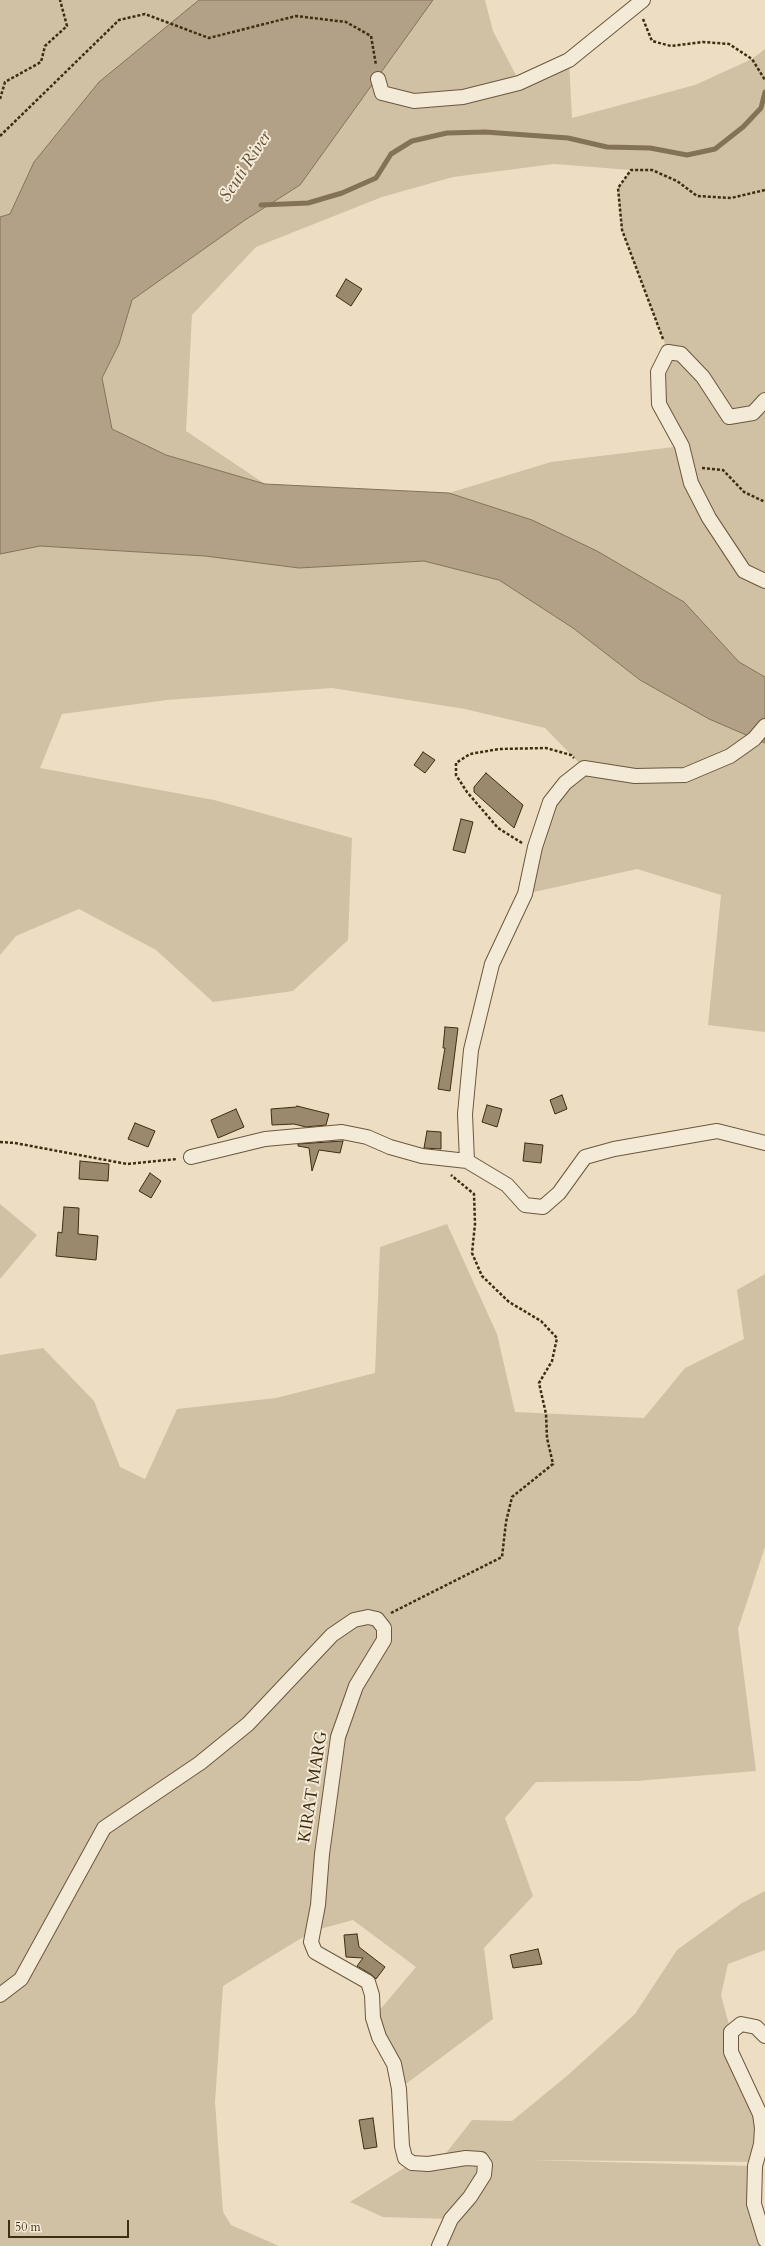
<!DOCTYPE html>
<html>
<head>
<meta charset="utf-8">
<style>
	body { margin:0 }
	#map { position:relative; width:765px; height:2246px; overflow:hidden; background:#eddec3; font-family:Cardo,serif }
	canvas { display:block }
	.scale { position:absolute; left:8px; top:2220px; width:121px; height:18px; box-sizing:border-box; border:2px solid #402c0f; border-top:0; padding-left:5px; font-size:12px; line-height:14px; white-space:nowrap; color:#402c0f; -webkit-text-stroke:3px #f3ead8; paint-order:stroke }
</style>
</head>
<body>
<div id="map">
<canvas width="765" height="2246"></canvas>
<div class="scale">50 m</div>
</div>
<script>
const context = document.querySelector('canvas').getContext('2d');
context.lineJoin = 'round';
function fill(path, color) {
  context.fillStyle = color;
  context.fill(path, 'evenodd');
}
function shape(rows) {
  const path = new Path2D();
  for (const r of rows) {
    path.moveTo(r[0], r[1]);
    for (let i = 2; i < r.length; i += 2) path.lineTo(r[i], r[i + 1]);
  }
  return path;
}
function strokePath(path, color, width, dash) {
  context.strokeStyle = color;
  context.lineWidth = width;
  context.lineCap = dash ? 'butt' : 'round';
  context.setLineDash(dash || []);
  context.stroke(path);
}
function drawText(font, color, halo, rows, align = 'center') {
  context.font = font + ' Cardo,serif';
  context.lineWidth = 4;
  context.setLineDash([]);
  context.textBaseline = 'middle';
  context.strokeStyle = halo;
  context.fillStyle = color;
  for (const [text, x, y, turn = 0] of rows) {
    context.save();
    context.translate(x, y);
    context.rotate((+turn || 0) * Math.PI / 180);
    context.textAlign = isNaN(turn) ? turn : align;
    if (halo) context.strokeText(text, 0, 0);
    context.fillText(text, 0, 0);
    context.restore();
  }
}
const green = shape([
	[0,0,199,0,99,82,34,162,10,215,0,217],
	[433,0,485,0,493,31,520,83,569,60,572,118,695,85,752,59,765,49,765,677,739,662,683,602,597,551,532,520,449,493,551,462,682,446,659,404,668,352,622,230,618,188,631,170,554,164,453,177,382,197,256,247,192,315,186,431,265,484,166,455,112,429,102,378,119,344,132,300,245,220,300,185],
	[40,546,205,556,299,568,424,561,499,580,573,628,640,680,709,719,765,743,765,1032,708,1025,721,895,637,869,525,894,550,802,584,768,545,728,465,709,332,688,167,700,62,714,40,768,214,800,352,838,348,940,293,991,213,1002,156,950,79,909,16,936,0,955,0,554],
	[0,1204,37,1235,0,1279],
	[447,1224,497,1334,515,1412,644,1418,685,1368,744,1339,737,1290,765,1274,765,1547,738,1629,756,1771,636,1781,536,1782,505,1818,533,1896,484,1948,493,2019,399,2089,373,2018,416,1967,353,1920,313,1931,223,1986,215,2102,223,2212,231,2225,279,2246,0,2246,0,1355,43,1348,94,1401,120,1467,145,1479,177,1409,276,1398,375,1373,380,1247],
	[765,1891,765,1950,728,1964,721,1995,731,2032,760,2114,756,2162,530,2160,755,2166,765,2246,439,2246,450,2219,383,2217,350,2202,412,2163,443,2157,472,2120,512,2121,568,2075,635,2014,677,1950,742,1903]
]);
const water = shape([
	[199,0,433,0,300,185,245,220,132,300,119,344,102,378,112,429,166,455,265,484,449,493,532,520,597,551,684,602,739,662,765,677,765,743,709,719,640,680,573,628,499,580,424,561,299,568,205,556,40,546,0,554,0,217,10,214,34,162,99,82,199,0]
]);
const stream = shape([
	[261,205,308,203,342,193,376,178,391,154,412,141,447,133,485,132,568,138,607,147,650,148,687,155,715,149,743,127,761,108,765,92]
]);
const building = shape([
	[346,279,362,289,351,306,336,296,346,279],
	[423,752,435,760,425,773,414,765,423,752],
	[486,773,523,805,514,828,474,792,474,787,486,773],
	[461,819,473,822,465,853,453,850,461,819],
	[445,1027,458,1028,450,1091,438,1089,445,1048,443,1048,445,1027],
	[562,1095,567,1109,555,1114,550,1100,562,1095],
	[487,1105,502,1109,497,1127,482,1122,487,1105],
	[297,1106,329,1114,326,1125,306,1127,294,1124,272,1125,271,1109,296,1107,297,1106],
	[236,1109,244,1127,218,1138,211,1120,236,1109],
	[135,1123,155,1131,148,1147,128,1139,135,1123],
	[427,1131,441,1132,441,1149,424,1148,427,1131],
	[343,1141,340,1153,319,1150,312,1171,309,1148,298,1146,298,1144,343,1141],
	[525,1143,543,1145,541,1163,523,1161,525,1143],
	[80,1161,109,1164,108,1181,79,1179,80,1161],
	[150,1173,161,1181,151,1198,139,1191,150,1173],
	[64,1207,79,1208,78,1234,98,1236,96,1260,56,1256,58,1232,62,1233,64,1207],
	[357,1934,359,1947,385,1967,376,1979,372,1975,357,1966,363,1958,346,1957,344,1935,357,1934],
	[538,1949,542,1964,513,1968,510,1955,538,1949],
	[373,2118,377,2147,364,2149,359,2120,373,2118]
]);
const path = shape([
	[643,19,652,41,671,46,703,42,729,44,752,59,765,80],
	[0,99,5,82,41,62,45,46,67,26,60,0],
	[0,136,119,20,145,14,209,38,296,16,346,22,371,36,376,65],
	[663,339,622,230,618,188,631,170,652,170,677,181,697,196,731,198,765,190],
	[702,468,723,470,744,492,765,502],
	[522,843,498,828,467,792,456,775,456,763,470,754,499,749,546,748,571,755,574,758],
	[0,1142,15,1143,127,1164,177,1159],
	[391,1613,502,1557,506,1522,512,1497,553,1464,547,1438,546,1414,539,1383,552,1361,557,1338,541,1321,509,1302,482,1276,472,1253,475,1224,474,1194,451,1175]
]);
const minor = shape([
	[378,79,382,93,414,101,463,97,519,83,569,60,643,0],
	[765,400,753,413,729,417,703,377,681,354,668,352,658,372,659,404,682,446,691,483,709,518,744,571,765,581],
	[191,1157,265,1139,342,1132,367,1137,390,1147,422,1156,467,1161,507,1185,525,1205,543,1207,559,1193,585,1157,614,1149,717,1131,765,1143],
	[467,1161,465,1114,471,1050,492,964,525,894,535,847,550,802,565,783,584,768,635,776,685,775,730,756,754,739,765,726],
	[0,1995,21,1979,104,1828,200,1763,248,1724,332,1635,354,1620,368,1617,377,1619,384,1628,384,1640,356,1686,338,1737,322,1854,318,1905,311,1942,315,1952,368,1982,372,1995,373,2018,379,2037,394,2064,399,2089,402,2146,405,2158,412,2163,428,2164,466,2158,481,2159,485,2165,484,2175,470,2197,451,2219,439,2246],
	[765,2036,756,2027,741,2024,731,2032,731,2052,760,2114,762,2128,761,2144,755,2166,754,2204,765,2240]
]);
const streetNames = [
	["KIRAT MARG",314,1787,-81]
];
const waterNames = [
	["Seuti River",246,167,-57]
];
fill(green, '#d0c0a4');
fill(water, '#b2a186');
strokePath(water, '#847256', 1);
strokePath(stream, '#847256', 5);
fill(building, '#9a896d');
strokePath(building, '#402c0f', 1);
strokePath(minor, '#6b583c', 16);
strokePath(path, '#402c0f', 2.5, [3, 2]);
strokePath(minor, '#f3ead8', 14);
drawText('17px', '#402c0f', '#f3ead8', streetNames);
drawText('italic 18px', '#624f33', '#f3ead8', waterNames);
</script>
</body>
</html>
